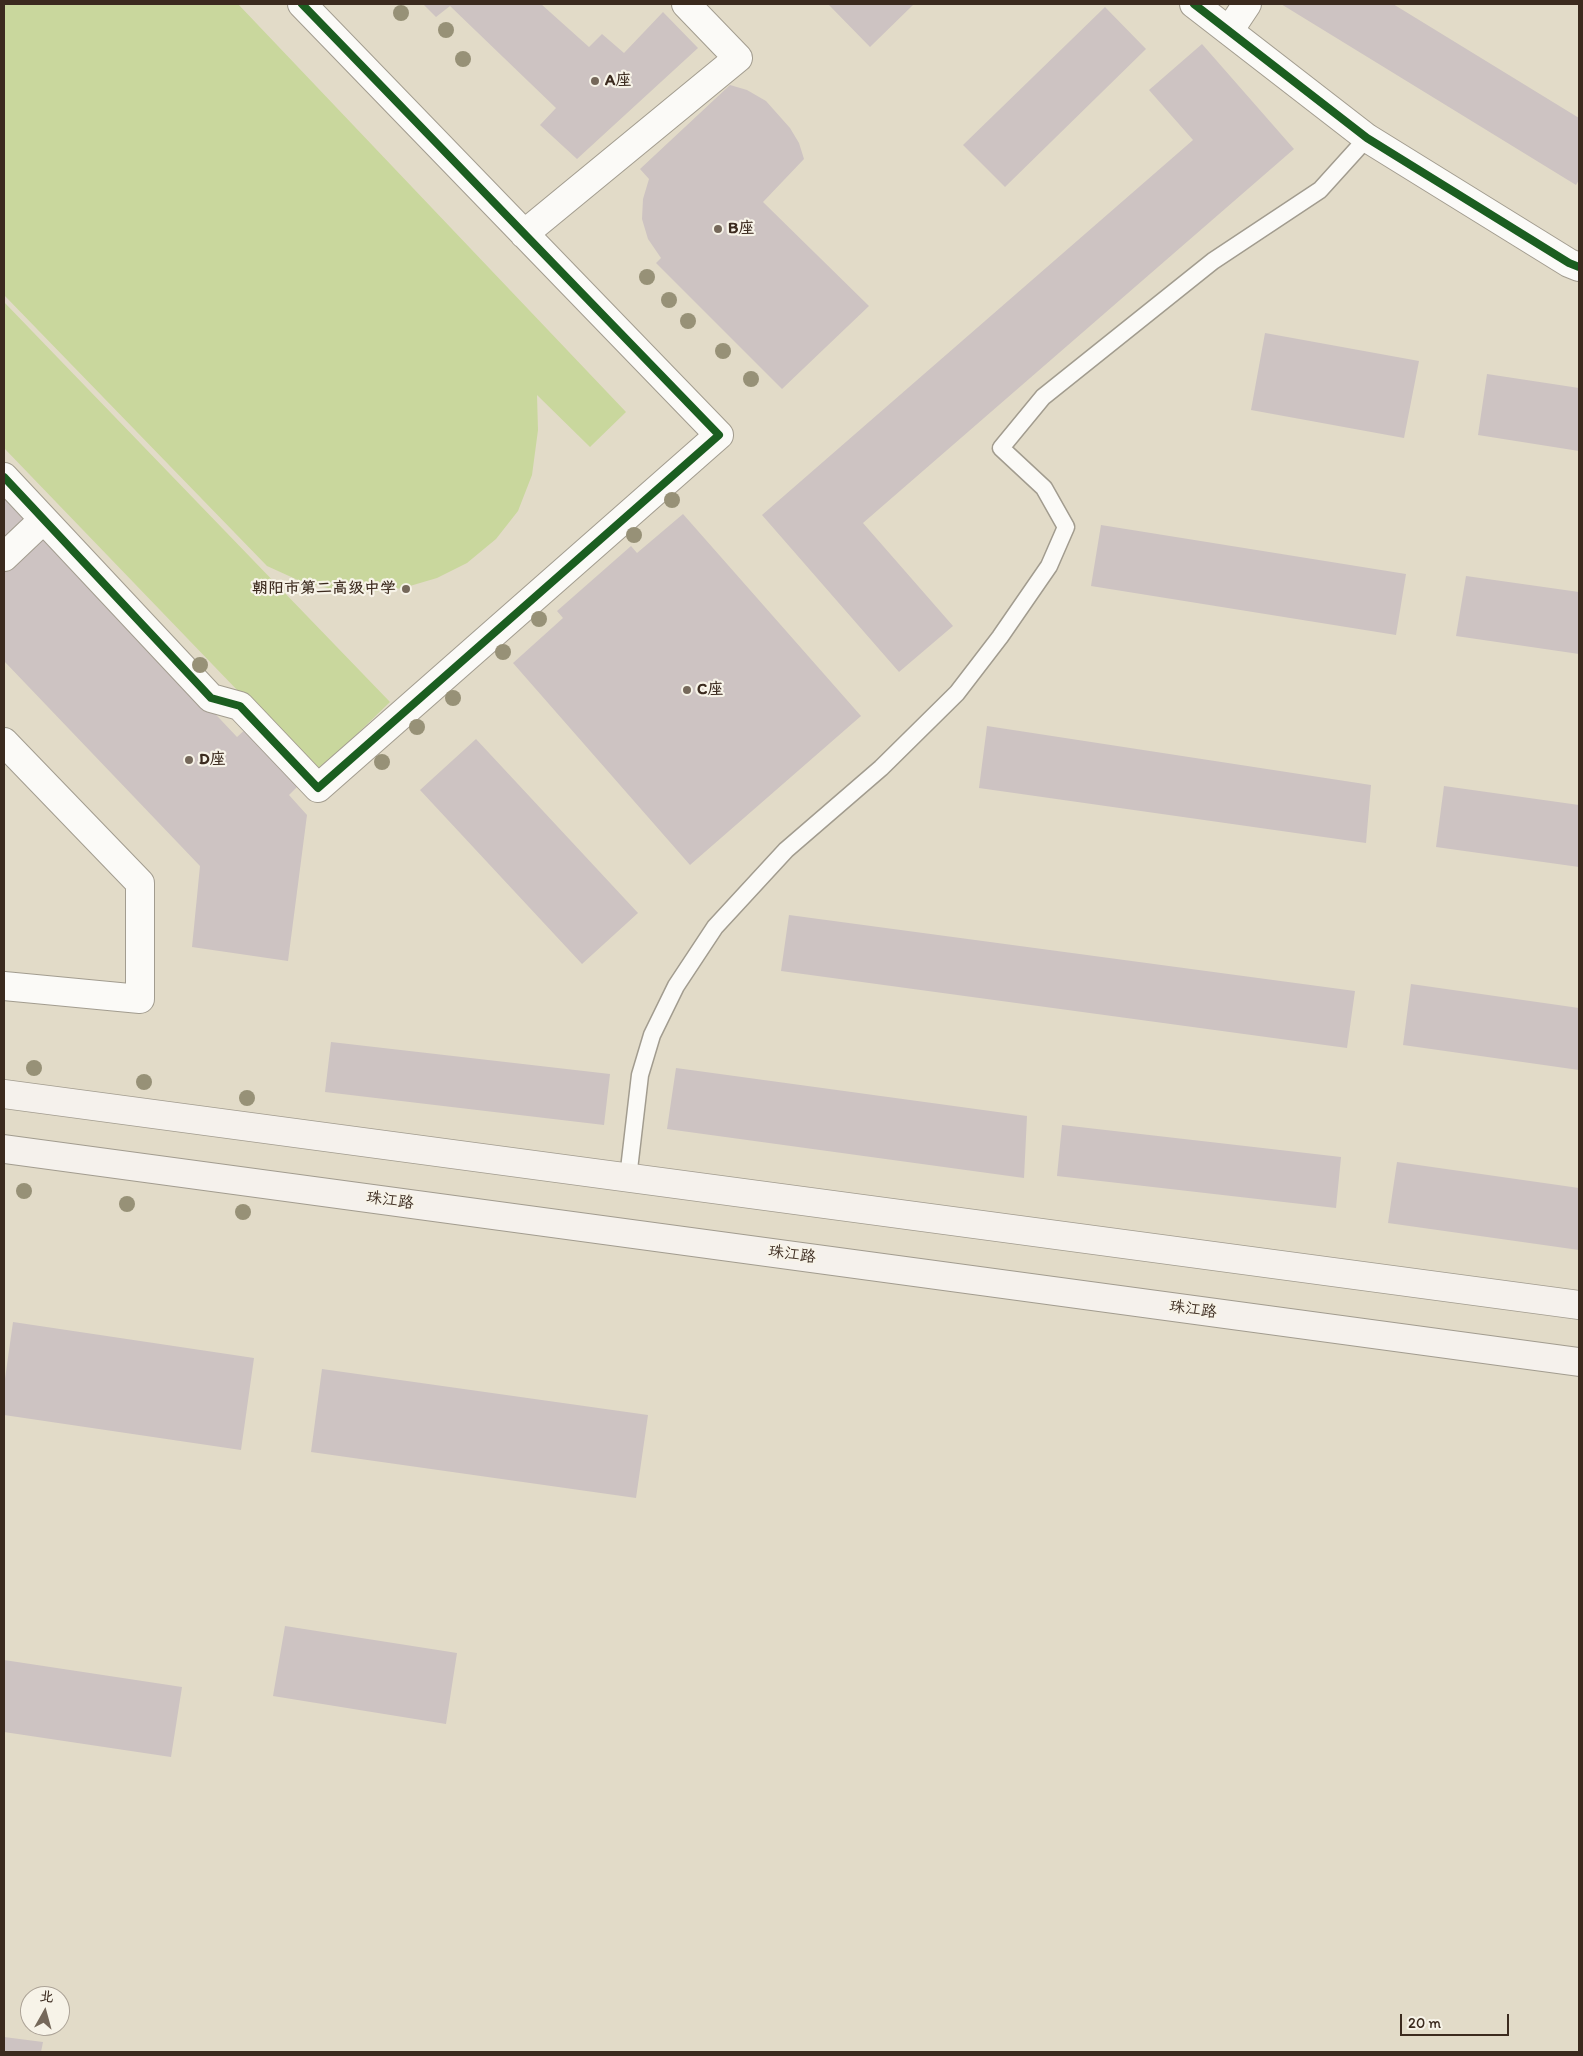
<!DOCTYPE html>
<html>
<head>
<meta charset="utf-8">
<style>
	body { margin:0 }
	#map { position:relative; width:1583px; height:2056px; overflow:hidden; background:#e2dbc8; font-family:Itim,"LXGW WenKai TC",sans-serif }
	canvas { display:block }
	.frame { position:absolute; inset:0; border:5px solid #3b2a1e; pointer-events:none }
	.north { position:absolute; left:20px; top:1986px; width:50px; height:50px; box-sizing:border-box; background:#f7f3e8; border:1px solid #aca397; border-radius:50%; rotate:7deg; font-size:14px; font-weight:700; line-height:20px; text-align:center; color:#3b2a1e }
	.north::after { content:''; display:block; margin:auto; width:18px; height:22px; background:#75685a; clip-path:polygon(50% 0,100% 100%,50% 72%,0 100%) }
	.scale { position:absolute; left:1400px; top:2014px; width:109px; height:22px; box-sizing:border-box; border:2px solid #3b2a1e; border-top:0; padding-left:6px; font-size:15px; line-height:18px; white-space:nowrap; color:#3b2a1e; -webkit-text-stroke:4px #f7f3e8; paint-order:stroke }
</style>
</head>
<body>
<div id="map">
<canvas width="1583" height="2056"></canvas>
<div class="frame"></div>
<div class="north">北</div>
<div class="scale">20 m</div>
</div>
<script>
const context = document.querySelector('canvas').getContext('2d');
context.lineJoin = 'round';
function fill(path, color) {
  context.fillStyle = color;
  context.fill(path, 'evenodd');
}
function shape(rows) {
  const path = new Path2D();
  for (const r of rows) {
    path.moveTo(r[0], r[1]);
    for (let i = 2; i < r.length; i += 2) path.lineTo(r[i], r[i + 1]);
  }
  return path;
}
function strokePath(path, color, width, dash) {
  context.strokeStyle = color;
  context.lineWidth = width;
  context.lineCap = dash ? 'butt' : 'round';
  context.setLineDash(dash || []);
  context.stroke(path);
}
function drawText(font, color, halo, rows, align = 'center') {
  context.font = font + ' Itim,"LXGW WenKai TC",sans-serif';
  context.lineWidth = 4.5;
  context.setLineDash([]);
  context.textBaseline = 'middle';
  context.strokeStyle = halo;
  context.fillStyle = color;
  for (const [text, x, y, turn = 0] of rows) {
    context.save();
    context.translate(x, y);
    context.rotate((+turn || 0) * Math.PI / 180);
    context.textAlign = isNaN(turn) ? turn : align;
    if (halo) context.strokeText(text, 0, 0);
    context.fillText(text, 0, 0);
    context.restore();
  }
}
const green = shape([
	[4,4,238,4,626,412,590,447,537,395,538,430,532,475,518,511,496,539,467,563,437,578,403,588,371,592,336,590,300,581,267,566,4,295],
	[4,302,390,702,317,773,4,448]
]);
const building = shape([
	[423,4,541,4,589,47,602,34,624,53,663,12,698,48,577,159,540,125,556,108,450,6,436,17],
	[828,4,914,4,870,47],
	[1281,4,1393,4,1579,118,1579,180,1576,185],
	[1105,7,1146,49,1005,187,963,145],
	[1202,44,1294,149,863,523,953,626,899,672,762,515,1193,140,1149,90],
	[730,85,747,90,766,101,790,128,799,143,804,159,763,202,869,306,782,389,656,263,661,258,648,239,642,219,643,199,649,179,640,169],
	[1265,333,1419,361,1404,438,1251,410],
	[1487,374,1579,388,1579,451,1478,435],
	[4,488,54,543,237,737,248,727,301,783,289,795,307,815,288,961,192,947,200,866,4,661],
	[683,514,861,716,690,865,513,663,563,618,557,611,631,546,637,553],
	[1101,525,1406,574,1396,635,1091,586],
	[1466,576,1579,592,1579,654,1456,636],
	[987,726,1371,785,1366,843,979,788],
	[476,739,638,913,582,964,420,790],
	[1444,786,1579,805,1579,867,1436,847],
	[789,915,1355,991,1347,1048,781,971],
	[1411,984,1579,1008,1579,1070,1403,1045],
	[331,1042,610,1074,604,1125,325,1092],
	[676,1068,1027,1116,1024,1178,667,1129],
	[1062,1125,1341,1157,1336,1208,1057,1176],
	[1397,1162,1579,1188,1579,1250,1388,1223],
	[13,1322,254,1358,241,1450,4,1415,4,1386],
	[322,1369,648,1415,636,1498,311,1452],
	[285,1626,457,1653,446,1724,273,1696],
	[4,1660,182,1687,171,1757,4,1732],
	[4,2037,43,2042,41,2052,4,2052]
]);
const service = shape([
	[628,1178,640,1075,652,1035,676,986,715,927,786,850,881,768,957,693,1000,637,1049,566,1066,527,1044,488,1001,448,1043,397,1213,261,1320,190,1367,138]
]);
const minor = shape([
	[1194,4,1367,138,1569,263,1579,267],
	[1229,31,1247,4],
	[524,234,738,58,686,4],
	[4,477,211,698,240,706,318,788,719,435,302,4],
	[4,557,43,520],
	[4,742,140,883,140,999,4,986]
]);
const secondary = shape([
	[4,1094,1579,1305],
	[4,1149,1579,1362]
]);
const cycleway = shape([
	[1194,4,1367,138,1569,263,1579,267],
	[4,477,211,698,240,706,318,788,719,435,302,4]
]);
const trees = [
	[401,13],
	[446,30],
	[463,59],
	[647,277],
	[669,300],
	[688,321],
	[723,351],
	[751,379],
	[672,500],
	[634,535],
	[539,619],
	[503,652],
	[200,665],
	[453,698],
	[417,727],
	[382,762],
	[34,1068],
	[144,1082],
	[247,1098],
	[24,1191],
	[127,1204],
	[243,1212]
];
const markers = [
	[595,81,5,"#75685a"],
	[718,229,5,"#75685a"],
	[406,589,5,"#75685a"],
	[687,690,5,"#75685a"],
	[189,760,5,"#75685a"]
];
const poiNames = [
	["A座",605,81],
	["B座",728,229],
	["朝阳市第二高级中学",396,589,"right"],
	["C座",697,690],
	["D座",199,760]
];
const streetNames = [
	["珠江路",390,1201,8],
	["珠江路",792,1255,8],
	["珠江路",1193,1310,8]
];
fill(green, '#c9d79d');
fill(building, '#cdc3c2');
strokePath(service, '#a29c8f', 19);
strokePath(minor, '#a29c8f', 30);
strokePath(secondary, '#a29c8f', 30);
strokePath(service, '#fbfaf7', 16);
strokePath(minor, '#fbfaf7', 28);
strokePath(secondary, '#f5f1ec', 28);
strokePath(cycleway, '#1b5e20', 8);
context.fillStyle = '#979177';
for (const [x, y] of trees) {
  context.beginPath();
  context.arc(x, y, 8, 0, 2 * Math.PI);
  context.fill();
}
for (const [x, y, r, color] of markers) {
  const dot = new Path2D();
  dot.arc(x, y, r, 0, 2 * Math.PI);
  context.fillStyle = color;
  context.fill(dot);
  strokePath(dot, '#f7f3e8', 2);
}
drawText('bold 16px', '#3b2a1e', '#f7f3e8', poiNames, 'left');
drawText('16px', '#3b2a1e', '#f7f3e8', streetNames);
</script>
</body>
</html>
